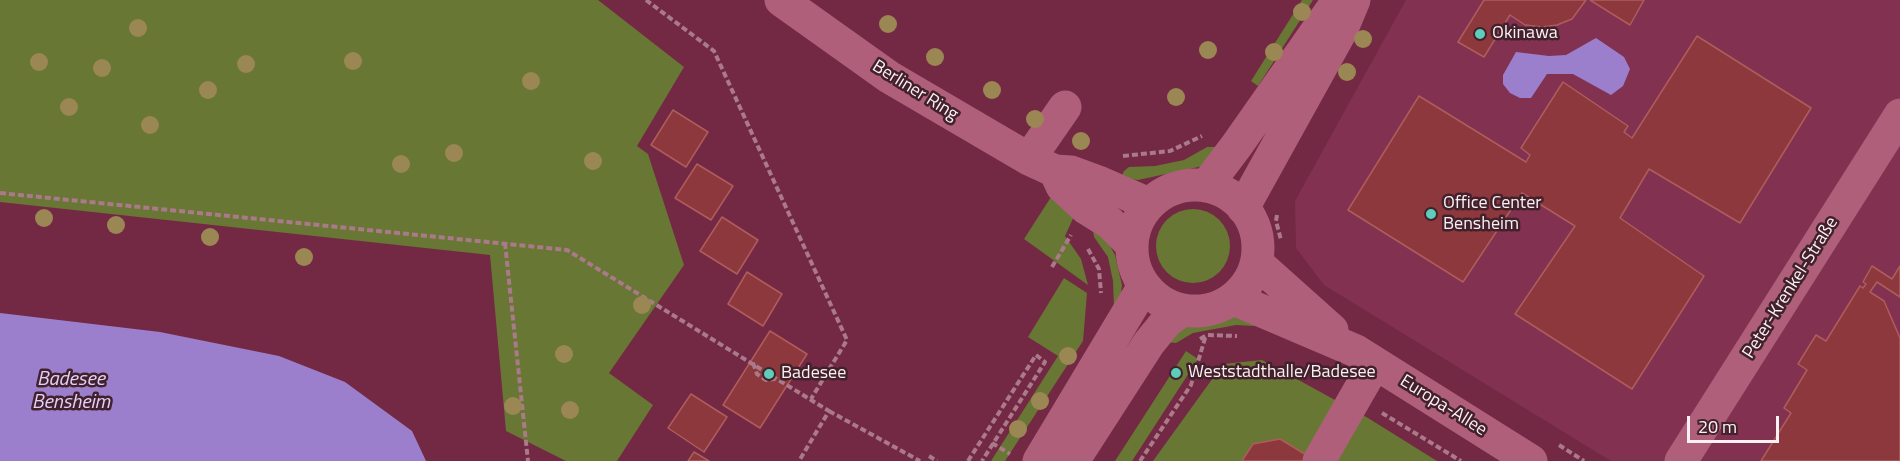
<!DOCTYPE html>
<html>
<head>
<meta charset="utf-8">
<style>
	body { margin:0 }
	#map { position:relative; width:1900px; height:461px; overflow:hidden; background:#732844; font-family:"Titillium Web",sans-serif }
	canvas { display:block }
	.scale { position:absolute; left:1687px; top:416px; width:92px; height:27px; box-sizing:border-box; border:3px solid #fbf1f3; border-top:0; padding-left:8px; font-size:18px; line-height:21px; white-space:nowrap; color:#fbf1f3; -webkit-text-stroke:4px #43212c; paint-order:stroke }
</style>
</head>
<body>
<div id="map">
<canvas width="1900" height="461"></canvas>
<div class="scale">20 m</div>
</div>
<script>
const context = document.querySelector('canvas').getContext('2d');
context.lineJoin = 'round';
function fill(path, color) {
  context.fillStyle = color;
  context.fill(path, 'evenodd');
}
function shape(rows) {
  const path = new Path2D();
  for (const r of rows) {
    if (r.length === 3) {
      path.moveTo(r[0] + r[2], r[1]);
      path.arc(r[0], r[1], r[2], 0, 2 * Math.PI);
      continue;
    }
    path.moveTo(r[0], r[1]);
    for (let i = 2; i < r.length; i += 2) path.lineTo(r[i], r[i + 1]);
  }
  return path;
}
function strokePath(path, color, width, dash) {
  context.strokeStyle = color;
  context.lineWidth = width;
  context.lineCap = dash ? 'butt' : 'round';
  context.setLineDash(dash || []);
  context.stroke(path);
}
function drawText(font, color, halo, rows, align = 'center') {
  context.font = font + ' "Titillium Web",sans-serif';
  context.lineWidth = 5;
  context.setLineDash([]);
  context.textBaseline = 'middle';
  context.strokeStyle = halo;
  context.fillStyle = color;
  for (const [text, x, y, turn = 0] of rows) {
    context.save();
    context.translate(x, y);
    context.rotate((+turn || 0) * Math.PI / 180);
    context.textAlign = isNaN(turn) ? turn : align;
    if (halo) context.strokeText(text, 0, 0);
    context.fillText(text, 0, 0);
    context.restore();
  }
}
const built = shape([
	[1406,0,1900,0,1900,461,1611,461,1324,285,1296,248,1295,201]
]);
const green = shape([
	[0,0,598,0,684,67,637,146,648,154,684,265,609,373,653,405,617,461,566,461,506,431,490,255,0,202],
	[1302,0,1313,0,1258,86,1251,81],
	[1207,147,1216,147,1203,166,1138,180,1121,178,1124,171,1129,167,1155,166,1184,160],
	[1051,197,1076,212,1065,236,1081,259,1088,285,1024,239],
	[1193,246,37],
	[1093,229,1104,235,1115,255,1122,285,1119,312,1114,309,1113,281,1108,257,1094,237],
	[1064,278,1087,293,1083,341,1005,461,991,461,1058,356,1028,337],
	[1237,316,1260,321,1254,326,1236,325,1193,333,1176,343,1164,342,1186,326],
	[1186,351,1198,359,1132,461,1115,461],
	[1262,360,1368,418,1437,461,1315,461,1280,439,1253,444,1242,461,1153,461,1223,364]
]);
const water = shape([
	[1596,38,1624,57,1630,69,1623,86,1611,95,1573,74,1547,74,1531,98,1520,98,1510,93,1503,84,1503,75,1516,52,1549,56,1566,55],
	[0,313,160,332,279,356,345,382,412,431,426,461,0,461]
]);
const building = shape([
	[1484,0,1586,0,1572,19,1557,25,1542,27,1525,25,1510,15,1484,57,1458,42,1484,0],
	[1590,0,1644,0,1630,25,1590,0],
	[1697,36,1811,108,1740,223,1649,169,1620,218,1704,276,1632,389,1515,314,1575,226,1522,193,1463,282,1348,210,1419,96,1526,162,1530,155,1521,148,1563,82,1628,126,1624,132,1632,138,1697,36],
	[673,110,708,132,686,167,651,145,673,110],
	[697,164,733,186,711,220,675,198,697,164],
	[722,217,758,240,737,274,700,251,722,217],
	[1872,266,1892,279,1900,266,1900,297,1877,282,1870,292,1884,301,1900,338,1900,461,1761,461,1791,413,1784,408,1807,370,1798,364,1816,335,1826,341,1860,286,1863,288,1866,284,1863,282,1872,266],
	[747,272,782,294,763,326,728,304,747,272],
	[770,331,807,354,760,428,723,405,770,331],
	[691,394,727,417,704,452,668,428,691,394],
	[1280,439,1316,461,1242,461,1253,444,1280,439],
	[694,452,709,461,688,461,694,452]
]);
const path = shape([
	[646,0,714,51,847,340,811,399],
	[1123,156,1170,151,1202,136],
	[0,193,567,250,829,411,799,461],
	[1277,215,1276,221,1281,240],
	[505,243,528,461],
	[1088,249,1099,269,1101,293],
	[1052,267,1071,235],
	[1200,339,1207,335,1237,336],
	[753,363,757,374,766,380,775,379],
	[829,411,920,461],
	[1382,413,1461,461],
	[992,443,1010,454],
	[1559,445,1584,461],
	[929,456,937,461],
	[968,461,1036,355,1045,362,982,461],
	[1140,461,1191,385,1206,335]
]);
const minor = shape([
	[781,0,889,77,1029,159,1055,171,1071,172,1101,183,1149,204],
	[1029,159,1065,107],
	[1055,171,1062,186,1086,208,1110,223,1131,244],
	[1195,248,63],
	[1206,186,1237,145,1333,8],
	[1243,208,1341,31,1354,0],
	[1257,263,1332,330],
	[1234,299,1356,351,1531,461],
	[1039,461,1144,286],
	[1073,461,1149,343,1167,321,1181,311],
	[1319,461,1375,363],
	[1681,461,1900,115]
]);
const trees = [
	[1302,12],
	[888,24],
	[138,28],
	[1363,39],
	[1208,50],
	[1274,52],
	[935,57],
	[353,61],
	[39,62],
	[246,64],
	[102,68],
	[1347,72],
	[531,81],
	[208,90],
	[992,90],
	[1176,97],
	[69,107],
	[1035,119],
	[150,125],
	[1081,141],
	[454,153],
	[593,161],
	[401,164],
	[44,218],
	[116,225],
	[210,237],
	[304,257],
	[642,305],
	[564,354],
	[1068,356],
	[1040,401],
	[513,406],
	[570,410],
	[1018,429]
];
const markers = [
	[1480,34,6,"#5cceba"],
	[1431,214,6,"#5cceba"],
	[1176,373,6,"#5cceba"],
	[769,374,6,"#5cceba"]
];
const poiNames = [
	["Okinawa",1492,34],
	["Office Center",1443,204],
	["Bensheim",1443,225],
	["Weststadthalle/Badesee",1188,373],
	["Badesee",781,374]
];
const streetNames = [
	["Berliner Ring",915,91,32],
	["Peter-Krenkel-Straße",1791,288,-58],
	["Europa-Allee",1443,406,32]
];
const waterNames = [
	["Badesee",71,380],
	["Bensheim",71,403]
];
fill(built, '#823250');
fill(green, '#687734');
fill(water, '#9c7fcc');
fill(building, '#8d383c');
strokePath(building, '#af5c5d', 1.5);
strokePath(path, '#aa798a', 4, [6, 3]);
strokePath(minor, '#af5f79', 33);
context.fillStyle = '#9b8754';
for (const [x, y] of trees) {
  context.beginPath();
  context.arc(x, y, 9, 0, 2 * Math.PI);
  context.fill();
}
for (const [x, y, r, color] of markers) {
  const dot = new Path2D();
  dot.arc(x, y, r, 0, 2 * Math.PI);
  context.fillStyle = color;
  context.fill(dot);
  strokePath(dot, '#43212c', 2);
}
drawText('18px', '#fbf1f3', '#43212c', poiNames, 'left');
drawText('18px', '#fbf1f3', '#43212c', streetNames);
drawText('italic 20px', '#e0d2fc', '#43212c', waterNames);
</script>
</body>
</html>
